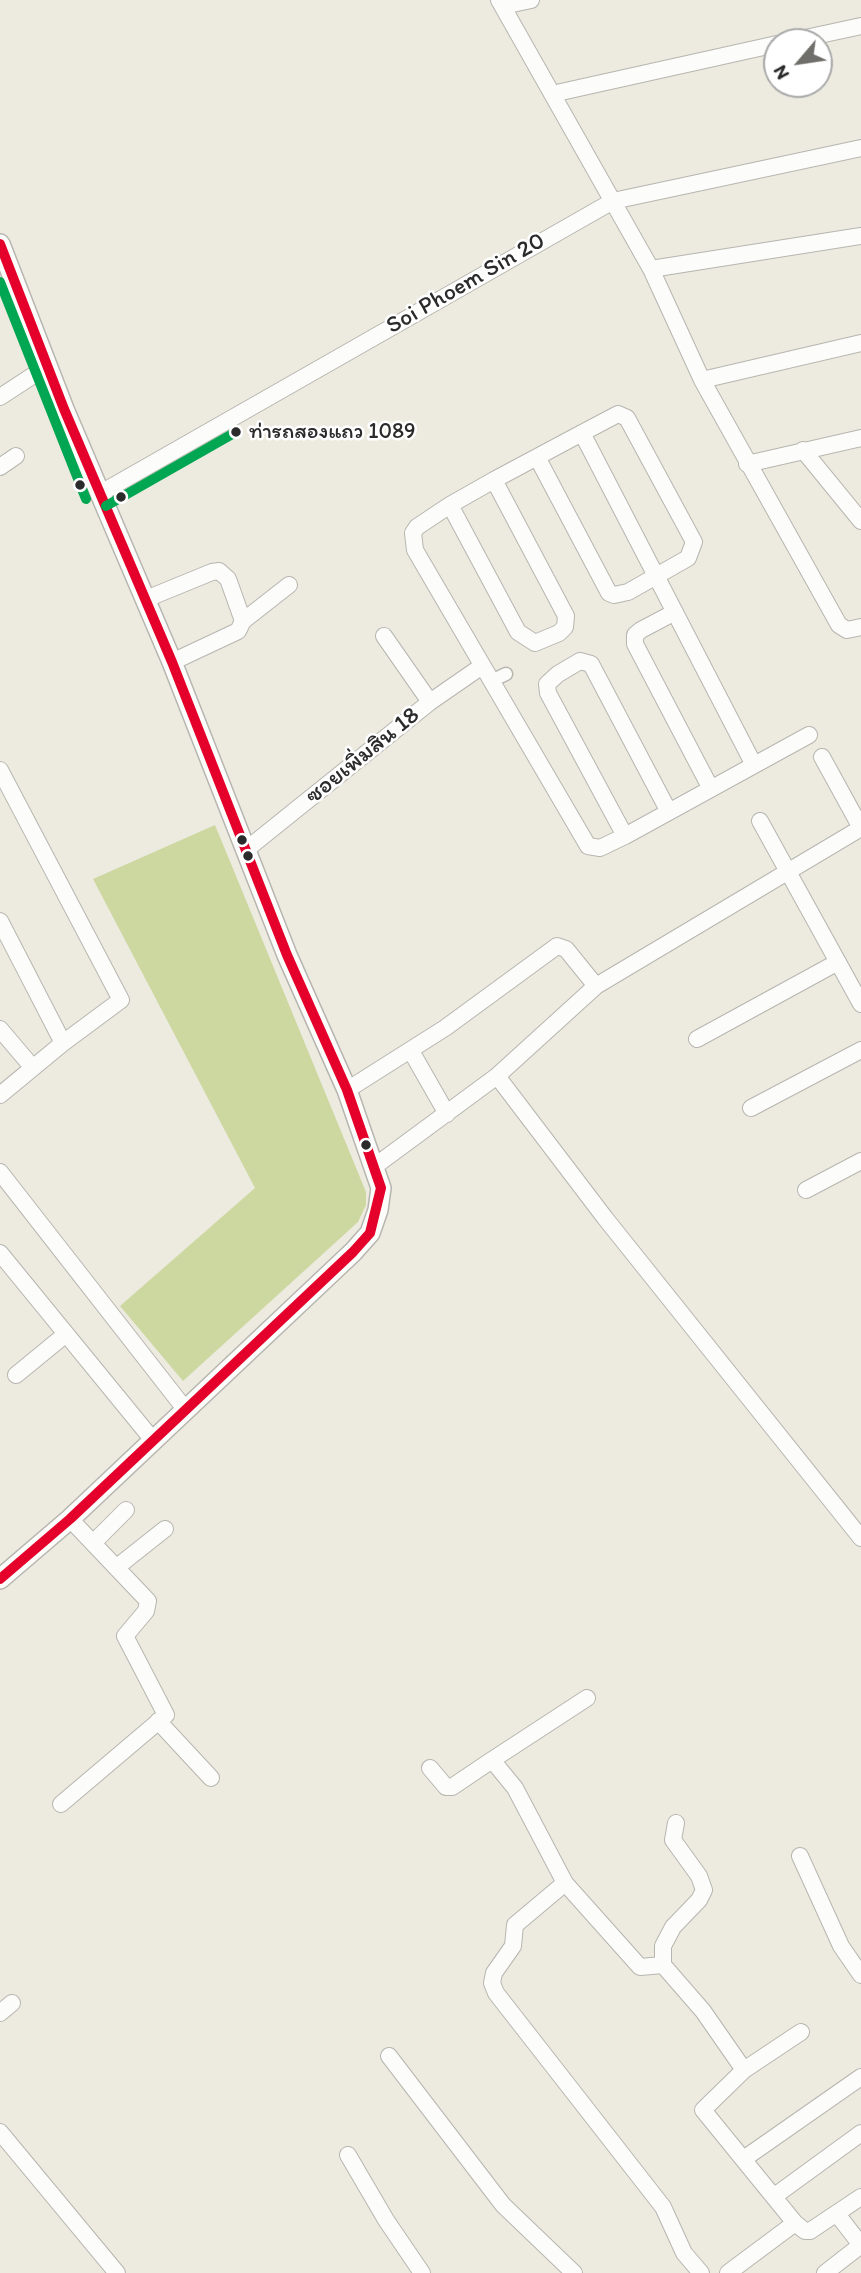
<!DOCTYPE html>
<html>
<head>
<meta charset="utf-8">
<style>
	body { margin:0 }
	#map { position:relative; width:861px; height:2273px; overflow:hidden; background:#edeae0; font-family:Itim,sans-serif }
	canvas { display:block }
	.north { position:absolute; left:763px; top:28px; width:70px; height:70px; box-sizing:border-box; background:#fff; border:2px solid #aaa; border-radius:50%; rotate:241deg; font-size:19px; font-weight:700; line-height:28px; text-align:center; color:#2b2b2b }
	.north::after { content:''; display:block; margin:auto; width:24px; height:32px; background:#6f6e6a; clip-path:polygon(50% 0,100% 100%,50% 72%,0 100%) }
</style>
</head>
<body>
<div id="map">
<canvas width="861" height="2273"></canvas>
<div class="north">N</div>
</div>
<script>
const context = document.querySelector('canvas').getContext('2d');
context.lineJoin = 'round';
function fill(path, color) {
  context.fillStyle = color;
  context.fill(path, 'evenodd');
}
function shape(rows) {
  const path = new Path2D();
  for (const r of rows) {
    path.moveTo(r[0], r[1]);
    for (let i = 2; i < r.length; i += 2) path.lineTo(r[i], r[i + 1]);
  }
  return path;
}
function strokePath(path, color, width, dash) {
  context.strokeStyle = color;
  context.lineWidth = width;
  context.lineCap = dash ? 'butt' : 'round';
  context.setLineDash(dash || []);
  context.stroke(path);
}
function drawText(font, color, halo, rows, align = 'center') {
  context.font = font + ' Itim,"Playpen Sans Thai",sans-serif';
  context.lineWidth = 5;
  context.setLineDash([]);
  context.textBaseline = 'middle';
  context.strokeStyle = halo;
  context.fillStyle = color;
  for (const [text, x, y, turn = 0] of rows) {
    context.save();
    context.translate(x, y);
    context.rotate((+turn || 0) * Math.PI / 180);
    context.textAlign = isNaN(turn) ? turn : align;
    if (halo) context.strokeText(text, 0, 0);
    context.fillText(text, 0, 0);
    context.restore();
  }
}
const green = shape([
	[215,825,366,1192,366,1205,358,1222,183,1381,120,1306,255,1188,93,879]
]);
const pedestrian = shape([
	[491,681,506,674]
]);
const minor = shape([
	[499,0,651,269,702,380,839,625,847,630,861,627],
	[503,6,531,0],
	[787,42,861,26],
	[552,94,777,44],
	[651,269,861,236],
	[702,380,861,343],
	[0,397,46,367],
	[582,433,754,765],
	[803,450,861,521],
	[537,457,609,593,614,595,628,592,688,558,694,542,627,418,618,414,582,433,494,480,450,505,417,527,413,533,415,550,588,846,600,848,625,836,809,735],
	[747,464,861,438],
	[0,467,16,456],
	[99,494,613,201,861,148],
	[450,505,518,632,535,643,559,633,565,627,566,616,494,480],
	[146,599,212,572,219,571,228,579,243,621,238,631,172,662],
	[675,612,641,630,635,635,635,644,711,789],
	[243,621,289,585],
	[384,636,430,702],
	[0,770,121,1000,63,1043],
	[760,821,861,1004],
	[625,836,548,693,547,684,558,674,580,661,591,664,669,812],
	[247,849,430,702,482,666],
	[0,921,63,1043,0,1095],
	[0,1029,33,1068],
	[697,1039,838,962],
	[411,1051,447,1114],
	[497,1076,605,1218,861,1538],
	[347,1090,445,1028,557,946,566,949,596,986],
	[751,1108,861,1050],
	[375,1166,497,1076,596,986,861,828,822,757],
	[0,1172,185,1409],
	[806,1190,861,1161],
	[0,1253,152,1439],
	[16,1375,66,1334],
	[93,1543,126,1510],
	[117,1567,165,1529],
	[587,1698,492,1760,515,1788,565,1883,640,1967,663,1965,703,2011,744,2070,703,2110,795,2223,805,2231,810,2231,861,2197],
	[158,1721,211,1778],
	[430,1768,446,1787,452,1787,492,1760],
	[61,1804,166,1715,125,1636,146,1611,148,1601,70,1519],
	[800,1856,841,1946,861,1975],
	[565,1883,515,1925,513,1946,494,1973,492,1983,496,1993,663,2207,684,2253,701,2273],
	[663,1965,663,1946,673,1927,699,1900,704,1890,699,1876,673,1840,676,1823],
	[0,2013,12,2003],
	[389,2056,503,2205,574,2273],
	[744,2070,801,2032],
	[0,2132,117,2273],
	[348,2155,386,2220,422,2273],
	[745,2158,861,2077],
	[776,2195,861,2133],
	[837,2214,861,2245],
	[728,2273,795,2223],
	[825,2273,861,2245]
]);
const tertiary = shape([
	[0,244,64,409,172,662,287,955,347,1090,381,1188,378,1210,370,1233,353,1252,70,1519,0,1579]
]);
const bus1 = shape([
	[0,244,64,409,172,662,287,955,347,1090,381,1188,370,1233,353,1252,70,1519,0,1579]
]);
const bus2 = shape([
	[0,282,86,499],
	[106,506,236,432]
]);
const markers = [
	[236,432,6,"#2b2b2b"],
	[80,485,6,"#2b2b2b"],
	[121,497,6,"#2b2b2b"],
	[242,840,6,"#2b2b2b"],
	[248,856,6,"#2b2b2b"],
	[366,1145,6,"#2b2b2b"]
];
const busNames = [
	["ท่ารถสองแถว 1089",249,432]
];
const streetNames = [
	["Soi Phoem Sin 20",466,284,-30],
	["ซอยเพิ่มสิน 18",363,756,-39]
];
fill(green, '#cdd8a1');
strokePath(pedestrian, '#b7b5af', 15);
strokePath(minor, '#b7b5af', 18);
strokePath(tertiary, '#b7b5af', 22);
strokePath(pedestrian, '#fcfcfa', 12);
strokePath(minor, '#fcfcfa', 16);
strokePath(tertiary, '#fcfcfa', 19);
strokePath(bus1, '#e4002b', 10);
strokePath(bus2, '#00a651', 10);
for (const [x, y, r, color] of markers) {
  const dot = new Path2D();
  dot.arc(x, y, r, 0, 2 * Math.PI);
  context.fillStyle = color;
  context.fill(dot);
  strokePath(dot, '#fff', 2.5);
}
drawText('22px', '#2b2b2b', '#fff', busNames, 'left');
drawText('24px', '#2b2b2b', '#fff', streetNames);
</script>
</body>
</html>
